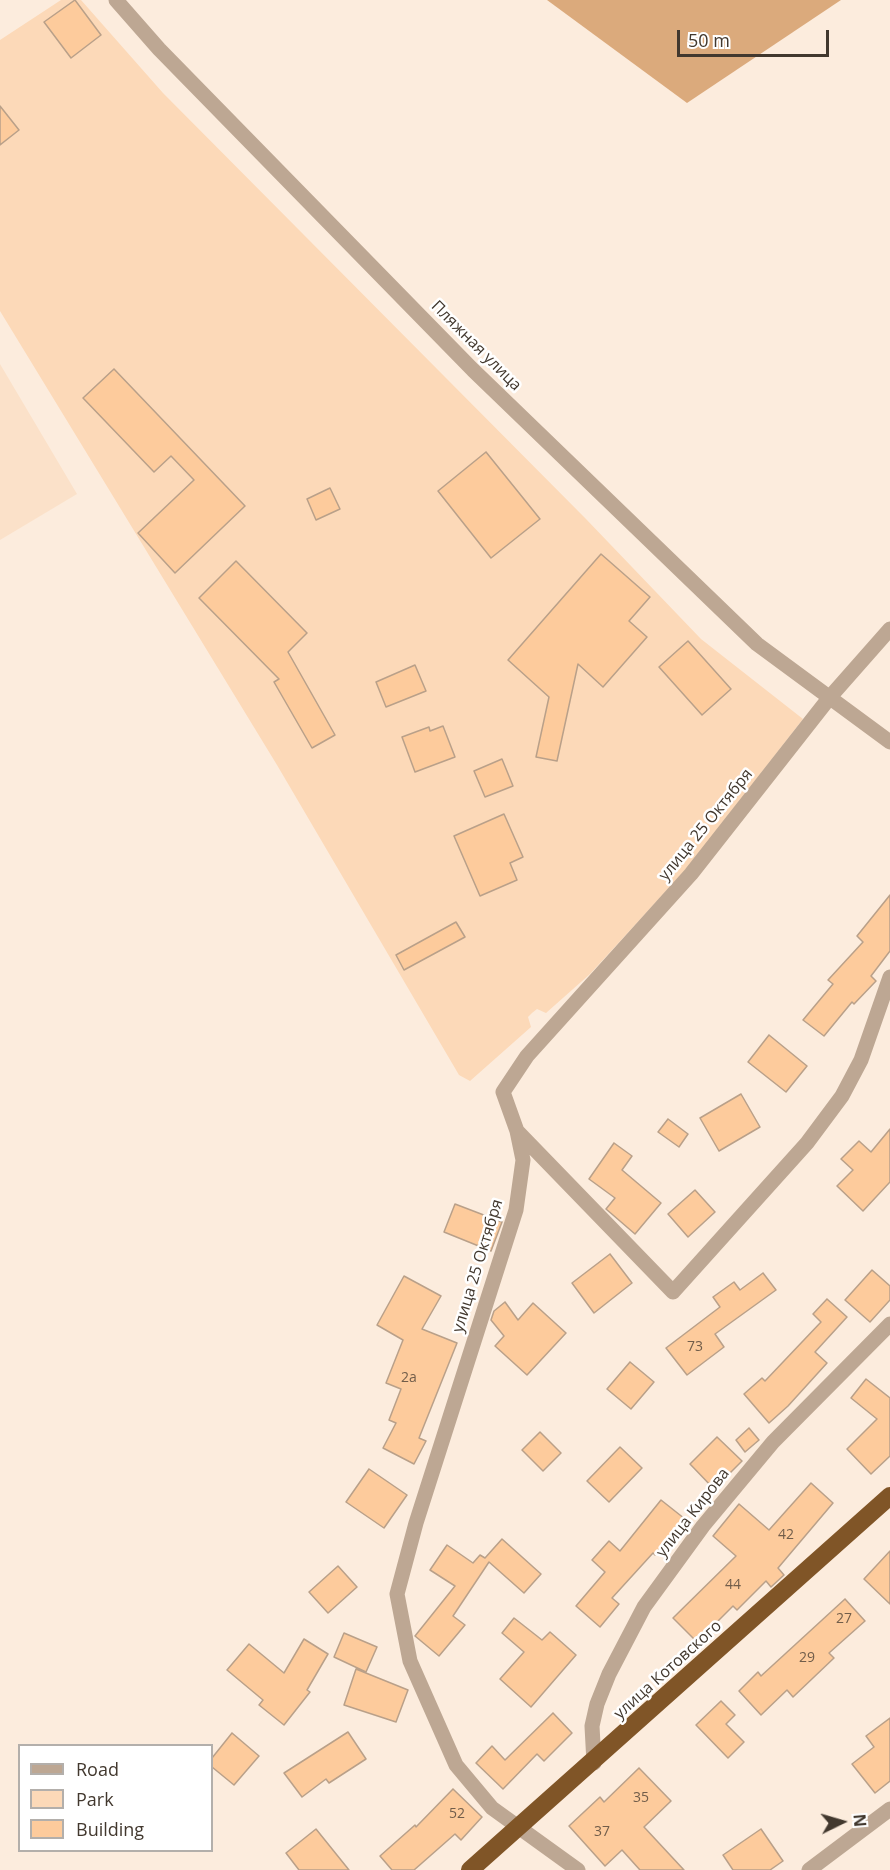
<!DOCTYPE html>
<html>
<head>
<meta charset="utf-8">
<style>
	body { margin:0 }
	#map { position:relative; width:890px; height:1870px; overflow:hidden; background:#fcecdd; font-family:"Open Sans",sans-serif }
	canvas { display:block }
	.legend { position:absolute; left:18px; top:1744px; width:195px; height:108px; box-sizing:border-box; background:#fff; border:2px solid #b3afab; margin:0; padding:8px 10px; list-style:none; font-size:18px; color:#42382e }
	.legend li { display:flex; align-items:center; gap:12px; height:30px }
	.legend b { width:30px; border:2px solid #b3afab }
	.north { position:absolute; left:812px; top:1792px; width:60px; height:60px; -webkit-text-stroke:4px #fff; paint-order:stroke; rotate:85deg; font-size:16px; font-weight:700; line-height:24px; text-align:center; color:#42382e }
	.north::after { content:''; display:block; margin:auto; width:21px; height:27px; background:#42382e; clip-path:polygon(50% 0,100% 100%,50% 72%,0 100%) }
	.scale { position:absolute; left:677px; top:30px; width:152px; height:27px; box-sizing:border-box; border:3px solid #42382e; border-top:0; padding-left:8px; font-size:18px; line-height:21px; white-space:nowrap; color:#42382e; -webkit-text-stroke:4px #fff; paint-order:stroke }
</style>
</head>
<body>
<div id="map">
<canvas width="890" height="1870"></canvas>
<ul class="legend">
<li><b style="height:8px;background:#bda793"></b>Road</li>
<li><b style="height:16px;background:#fcd9b8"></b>Park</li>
<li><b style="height:16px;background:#fdcb9c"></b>Building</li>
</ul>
<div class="north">N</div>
<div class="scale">50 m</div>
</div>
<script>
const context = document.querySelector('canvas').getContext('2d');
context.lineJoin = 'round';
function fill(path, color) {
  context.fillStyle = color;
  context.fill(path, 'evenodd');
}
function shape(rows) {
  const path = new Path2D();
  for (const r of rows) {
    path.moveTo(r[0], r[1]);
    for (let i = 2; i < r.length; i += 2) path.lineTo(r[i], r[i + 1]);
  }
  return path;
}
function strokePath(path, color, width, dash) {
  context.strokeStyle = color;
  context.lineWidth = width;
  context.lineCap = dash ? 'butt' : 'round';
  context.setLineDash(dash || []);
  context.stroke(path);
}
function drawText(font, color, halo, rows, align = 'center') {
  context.font = font + ' "Open Sans",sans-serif';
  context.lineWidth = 5;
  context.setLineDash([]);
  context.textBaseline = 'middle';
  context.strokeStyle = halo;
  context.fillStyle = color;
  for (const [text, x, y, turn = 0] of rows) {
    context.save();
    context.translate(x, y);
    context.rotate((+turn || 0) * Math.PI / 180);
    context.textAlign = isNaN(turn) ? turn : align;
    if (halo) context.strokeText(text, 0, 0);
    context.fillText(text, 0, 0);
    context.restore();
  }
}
const built = shape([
	[0,364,77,494,0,540]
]);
const green = shape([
	[61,0,81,0,163,93,586,519,701,639,803,719,688,867,590,974,546,1013,537,1009,532,1013,528,1017,531,1027,470,1081,459,1075,277,765,0,311,0,40]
]);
const forest = shape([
	[547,0,841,0,687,103]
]);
const building = shape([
	[75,0,101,35,71,58,44,22,75,0],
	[0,106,19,130,0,145,0,106],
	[114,369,245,506,175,573,138,533,194,480,171,456,154,472,83,398,114,369],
	[486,452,540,519,491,558,438,491,486,452],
	[330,488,340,509,316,520,307,499,330,488],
	[601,554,650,597,629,621,647,637,603,687,578,664,557,761,536,757,549,697,508,660,601,554],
	[236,561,307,633,288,652,335,735,312,748,274,682,279,679,199,598,236,561],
	[688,641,731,689,702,715,659,667,688,641],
	[415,665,426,691,386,707,376,682,415,665],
	[443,726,455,757,415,772,402,737,429,727,430,731,443,726],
	[502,759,513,786,485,797,474,771,502,759],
	[504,814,523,857,510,863,517,880,480,896,454,836,504,814],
	[890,895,890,951,871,976,876,981,854,1004,852,1002,824,1036,803,1020,833,984,828,980,863,942,857,936,890,895],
	[456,922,465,937,404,970,396,955,456,922],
	[769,1035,807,1066,786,1092,748,1062,769,1035],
	[741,1094,760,1127,719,1151,700,1118,741,1094],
	[668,1119,688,1134,679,1147,658,1132,668,1119],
	[890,1129,890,1182,863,1211,837,1186,853,1170,841,1159,859,1141,871,1152,890,1129],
	[614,1143,632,1156,622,1170,661,1203,635,1234,606,1209,615,1198,589,1179,614,1143],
	[695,1190,715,1212,688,1237,668,1214,695,1190],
	[455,1204,502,1222,491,1251,444,1232,455,1204],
	[610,1254,632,1283,594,1313,572,1283,610,1254],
	[872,1270,890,1286,890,1300,870,1322,845,1300,872,1270],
	[763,1273,776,1290,715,1334,724,1347,687,1375,666,1348,720,1307,713,1297,734,1282,740,1290,763,1273],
	[404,1276,441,1296,422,1329,457,1343,419,1438,426,1441,414,1464,383,1448,396,1423,389,1420,401,1389,386,1383,403,1340,377,1325,404,1276],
	[827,1299,847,1317,815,1352,827,1363,788,1406,769,1423,744,1394,762,1378,765,1381,821,1322,813,1314,827,1299],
	[505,1302,518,1320,533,1303,566,1333,527,1375,495,1346,504,1336,491,1320,494,1311,505,1302],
	[630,1362,654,1382,631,1409,607,1389,630,1362],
	[866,1379,890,1398,890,1456,871,1474,847,1449,877,1419,851,1398,866,1379],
	[749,1428,759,1440,745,1452,736,1440,749,1428],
	[540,1432,561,1453,543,1471,522,1450,540,1432],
	[717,1437,742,1461,714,1489,690,1464,717,1437],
	[620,1447,642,1468,609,1502,587,1481,620,1447],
	[369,1469,407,1495,384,1528,346,1502,369,1469],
	[811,1483,833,1503,778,1568,784,1575,771,1587,766,1581,737,1610,733,1606,697,1642,673,1618,736,1556,713,1536,739,1504,769,1530,811,1483],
	[661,1500,685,1519,655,1555,653,1553,612,1598,619,1604,600,1627,576,1606,605,1572,592,1560,609,1541,620,1551,661,1500],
	[502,1539,541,1574,524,1593,489,1562,453,1616,465,1625,439,1656,415,1636,455,1586,430,1570,447,1545,473,1563,480,1555,485,1558,502,1539],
	[890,1551,890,1604,864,1579,890,1551],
	[338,1566,357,1587,328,1613,309,1592,338,1566],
	[845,1599,865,1621,829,1653,834,1658,793,1697,787,1690,761,1715,739,1691,758,1672,761,1676,845,1599],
	[514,1618,542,1640,550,1632,576,1655,531,1707,500,1679,524,1652,502,1633,514,1618],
	[344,1633,377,1647,366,1672,334,1657,344,1633],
	[304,1639,328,1654,307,1690,310,1692,284,1725,259,1705,263,1700,227,1670,249,1644,284,1673,304,1639],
	[356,1669,408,1690,396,1722,344,1705,356,1669],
	[721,1701,735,1715,726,1724,744,1742,728,1758,696,1725,721,1701],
	[553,1713,572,1733,544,1761,537,1754,503,1789,476,1763,492,1746,505,1760,553,1713],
	[890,1718,890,1781,875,1793,852,1764,874,1747,866,1736,890,1718],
	[348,1732,366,1759,329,1783,326,1779,302,1797,284,1773,348,1732],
	[232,1733,259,1756,234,1785,212,1767,212,1758,232,1733],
	[639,1768,671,1801,644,1827,684,1870,640,1870,622,1850,605,1866,569,1826,600,1797,604,1802,639,1768],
	[453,1789,482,1817,461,1840,455,1834,414,1870,392,1870,380,1856,415,1825,416,1827,453,1789],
	[316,1829,349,1870,299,1870,286,1853,316,1829],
	[761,1829,783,1861,770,1870,733,1870,723,1855,761,1829]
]);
const minor = shape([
	[116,0,159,49,473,370,757,644,890,742],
	[517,1131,673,1292,807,1143,842,1096,861,1060,890,977],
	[594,1763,592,1726,597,1704,609,1674,644,1607,703,1526,773,1442,890,1324],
	[578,1870,492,1808,456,1765,410,1661,397,1594,416,1523,516,1210,523,1160,517,1131,503,1092,527,1056,691,874,830,697,890,629],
	[809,1870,890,1809]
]);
const highway = shape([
	[470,1870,890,1496]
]);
const numberNames = [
	["73",695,1347],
	["2а",409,1378],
	["42",786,1535],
	["44",733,1585],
	["27",844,1619],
	["29",807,1658],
	["35",641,1798],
	["52",457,1814],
	["37",602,1832]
];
const streetNames = [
	["Пляжная улица",476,346,45],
	["улица 25 Октября",706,825,-51],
	["улица 25 Октября",478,1266,-73],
	["улица Кирова",693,1513,-52],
	["улица Котовского",668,1670,-42]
];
fill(built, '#fbe1c9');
fill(green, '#fcd9b8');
fill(forest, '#dbaa7c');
fill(building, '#fdcb9c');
strokePath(building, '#b9a089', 1.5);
strokePath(minor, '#bda793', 15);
strokePath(highway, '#805527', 18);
drawText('14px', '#715d4a', null, numberNames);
drawText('16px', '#42382e', '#fff', streetNames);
</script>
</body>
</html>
